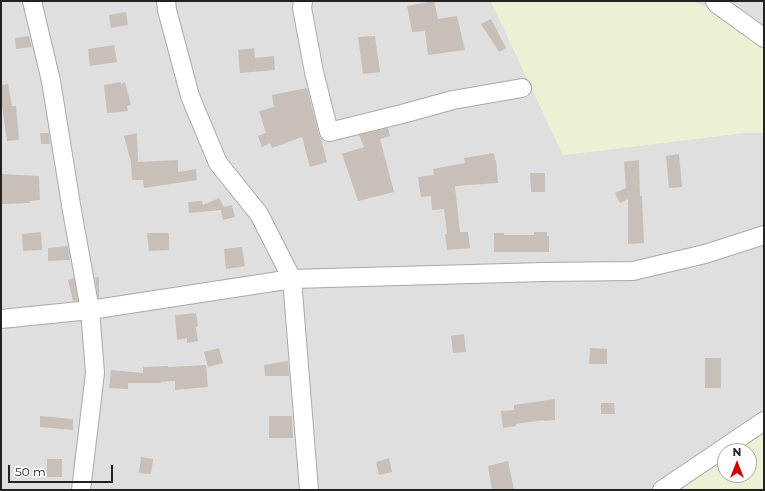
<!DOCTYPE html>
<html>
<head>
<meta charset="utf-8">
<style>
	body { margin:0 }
	#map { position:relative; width:765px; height:491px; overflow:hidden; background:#f2efe9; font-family:Montserrat,sans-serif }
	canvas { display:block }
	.frame { position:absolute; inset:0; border:2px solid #222; pointer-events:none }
	.north { position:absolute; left:717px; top:443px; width:40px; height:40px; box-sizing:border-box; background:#fff; border:1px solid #a7a7a7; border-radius:50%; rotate:0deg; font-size:11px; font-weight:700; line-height:16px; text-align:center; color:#222 }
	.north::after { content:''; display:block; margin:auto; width:14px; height:18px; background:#d40000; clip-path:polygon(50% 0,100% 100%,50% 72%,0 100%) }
	.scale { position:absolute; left:8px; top:465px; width:105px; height:18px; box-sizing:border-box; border:2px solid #222; border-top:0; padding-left:5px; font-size:12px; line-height:14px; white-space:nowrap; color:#222; -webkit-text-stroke:3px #fff; paint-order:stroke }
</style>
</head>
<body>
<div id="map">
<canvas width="765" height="491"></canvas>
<div class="frame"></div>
<div class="north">N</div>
<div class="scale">50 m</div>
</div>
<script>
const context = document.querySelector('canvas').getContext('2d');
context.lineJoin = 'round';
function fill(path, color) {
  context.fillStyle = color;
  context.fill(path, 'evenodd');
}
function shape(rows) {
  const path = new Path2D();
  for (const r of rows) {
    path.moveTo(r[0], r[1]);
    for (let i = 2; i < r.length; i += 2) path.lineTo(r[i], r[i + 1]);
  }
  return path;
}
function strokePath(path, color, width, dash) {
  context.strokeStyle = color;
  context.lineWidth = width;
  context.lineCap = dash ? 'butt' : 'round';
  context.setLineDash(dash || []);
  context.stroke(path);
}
const residential = shape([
	[1,1,491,1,563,155,743,133,764,133,764,421,662,490,1,490],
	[693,1,764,1,764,43,744,27]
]);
const farmland = shape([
	[491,1,693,1,744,27,764,43,764,133,743,133,563,155],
	[764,421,764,490,662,490],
	[725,451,749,451,749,475,725,475]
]);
const building = shape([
	[434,1,438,19,457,16,465,50,428,55,425,31,412,32,407,6],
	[126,12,128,25,111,28,109,15],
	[491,19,506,48,499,52,481,24],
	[29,36,32,47,16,49,15,38],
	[375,36,380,72,363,74,358,37],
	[114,45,117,62,90,66,88,49],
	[254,48,255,58,274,56,275,70,240,73,238,50],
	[121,82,121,84,125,82,131,105,127,106,128,111,107,113,104,85],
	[8,84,12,106,16,106,19,140,7,141,1,99,1,85],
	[307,88,319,135,321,139,327,162,310,167,302,137,272,148,270,143,262,147,258,136,266,133,259,111,274,107,272,95],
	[388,128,390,136,380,139,394,192,358,201,342,154,364,147,359,135],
	[40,133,49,133,50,144,41,144],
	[137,133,138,162,178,160,178,172,196,169,197,180,144,188,143,180,132,180,131,162,124,136],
	[494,153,495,160,496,160,498,183,455,186,460,232,468,232,470,248,447,250,445,234,447,234,444,209,432,210,431,196,421,197,418,177,434,175,433,169,465,163,464,158],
	[679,154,682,187,669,188,666,156],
	[639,160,640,196,642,196,644,243,628,244,628,199,620,203,615,193,626,188,624,162],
	[530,173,545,173,545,192,531,192],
	[1,174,39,176,40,200,30,201,30,203,5,204,1,204],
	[219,198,224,207,232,205,235,217,223,220,221,210,189,213,188,202,202,201,203,205],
	[41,232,42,250,23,251,22,234],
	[534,232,547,232,547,236,549,236,549,252,494,252,494,233,504,233,504,235,534,235],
	[147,233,169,233,169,250,149,251],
	[68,246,70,260,48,261,48,248],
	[242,247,245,266,226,269,224,249],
	[95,277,99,277,99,298,98,298],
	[74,278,78,301,73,301,68,280],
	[196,313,198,326,196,327,198,341,187,343,187,338,177,340,175,315],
	[464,334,466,352,453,353,451,336],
	[219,348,223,363,208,367,204,352],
	[590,348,607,349,607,364,589,364],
	[705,358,721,358,721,388,705,388],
	[288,361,289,376,265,376,264,365],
	[206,365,208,387,175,390,175,381,172,381,161,382,161,383,128,383,128,389,109,388,111,370,143,373,143,367,168,366,168,367],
	[555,399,555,420,544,421,544,420,516,424,516,426,503,428,501,411,514,410,514,405],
	[601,403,614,403,615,414,601,414],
	[40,416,73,419,73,430,40,427],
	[269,416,292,416,293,438,269,438],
	[141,457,153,459,151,474,139,473],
	[389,458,392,472,379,475,376,462],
	[47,459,62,459,62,477,47,477],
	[508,461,514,490,492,490,488,466]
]);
const minor = shape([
	[32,1,51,81,72,211,90,310,95,373,81,490],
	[166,1,167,10,190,96,218,163,259,214,292,279,309,490],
	[303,1,302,8,314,72,329,132,402,114,453,100,522,88],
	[715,1,717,4,764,38],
	[1,319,90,310,292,279,543,272,633,271,705,254,764,235],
	[662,490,764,421]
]);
fill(residential, '#e0dfdf');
fill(farmland, '#eef0d5');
fill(building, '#c7bfb8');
strokePath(minor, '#a9a9a9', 20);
strokePath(minor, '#fff', 18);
</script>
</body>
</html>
